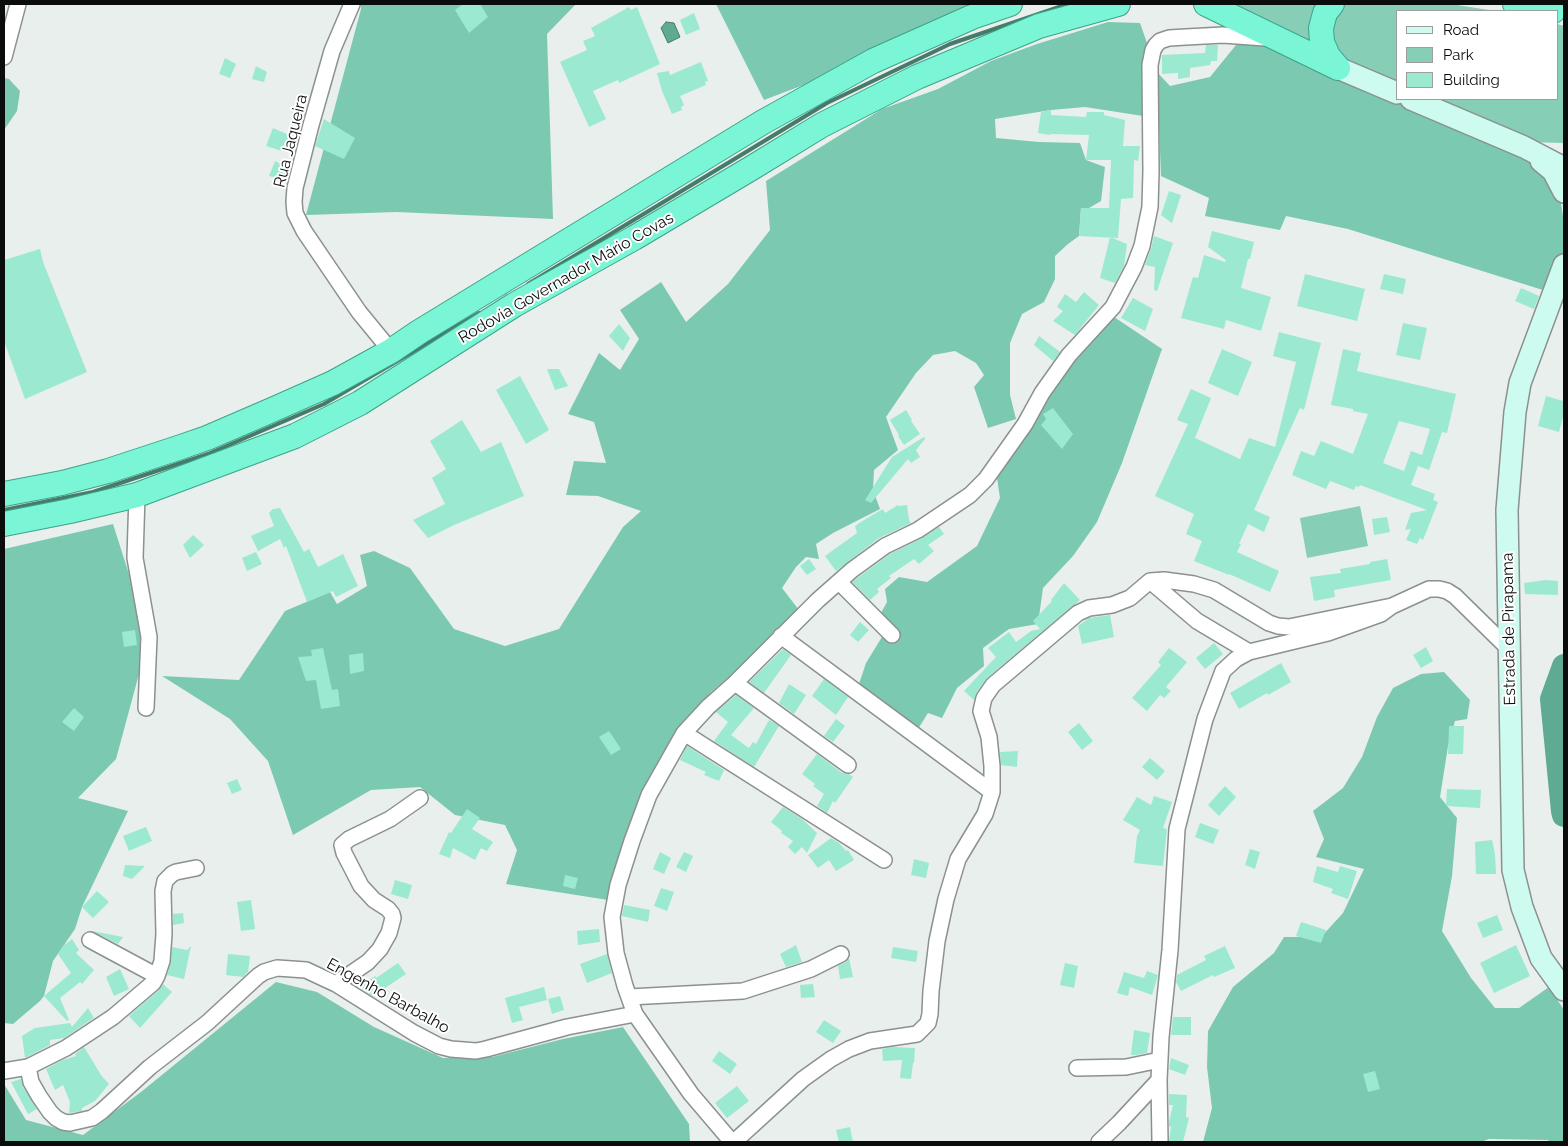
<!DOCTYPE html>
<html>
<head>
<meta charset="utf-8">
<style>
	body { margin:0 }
	#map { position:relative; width:1568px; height:1146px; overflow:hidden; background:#e9efed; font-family:Raleway,sans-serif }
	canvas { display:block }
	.frame { position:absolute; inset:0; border:5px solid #0b0d0c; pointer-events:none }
	.legend { position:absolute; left:1396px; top:10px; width:162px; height:90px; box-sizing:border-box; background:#fff; border:1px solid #9d9e9e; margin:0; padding:6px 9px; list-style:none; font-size:15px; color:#0b0d0c }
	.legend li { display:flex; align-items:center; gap:10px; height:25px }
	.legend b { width:25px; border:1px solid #9d9e9e }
</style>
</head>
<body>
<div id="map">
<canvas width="1568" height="1146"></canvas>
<div class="frame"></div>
<ul class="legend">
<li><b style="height:6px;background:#cdfbef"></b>Road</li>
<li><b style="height:14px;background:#87ceb7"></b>Park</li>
<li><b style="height:14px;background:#9be9d0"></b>Building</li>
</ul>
</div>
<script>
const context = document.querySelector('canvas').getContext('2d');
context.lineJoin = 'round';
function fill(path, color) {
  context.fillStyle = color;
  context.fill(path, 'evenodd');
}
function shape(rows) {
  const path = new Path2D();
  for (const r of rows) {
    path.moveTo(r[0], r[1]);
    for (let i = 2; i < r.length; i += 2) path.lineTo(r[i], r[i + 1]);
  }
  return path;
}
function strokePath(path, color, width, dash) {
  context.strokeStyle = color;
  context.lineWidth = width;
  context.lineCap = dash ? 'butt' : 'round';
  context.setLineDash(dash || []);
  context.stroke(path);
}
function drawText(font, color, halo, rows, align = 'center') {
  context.font = font + ' Raleway,sans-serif';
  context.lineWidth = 4;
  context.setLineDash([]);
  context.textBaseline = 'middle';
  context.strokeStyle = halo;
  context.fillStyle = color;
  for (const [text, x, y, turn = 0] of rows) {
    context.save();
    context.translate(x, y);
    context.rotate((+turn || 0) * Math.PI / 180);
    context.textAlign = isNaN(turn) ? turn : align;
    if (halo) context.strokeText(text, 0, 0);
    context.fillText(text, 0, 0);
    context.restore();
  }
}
const green = shape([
	[1220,4,1318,4,1315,12,1309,42],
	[1341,4,1450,4,1496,11,1397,11,1397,86,1341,63,1330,43,1330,19],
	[1557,24,1564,26,1564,143,1525,142,1427,99,1557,99],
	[1360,506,1368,546,1307,558,1300,518]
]);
const forest = shape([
	[361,4,576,4,547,34,553,219,397,212,306,215,361,9],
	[716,4,1017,4,764,100],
	[1108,22,1140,23,1147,43,1142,68,1143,116,1085,107,1051,110,995,119,996,138,1039,142,1080,143,1086,160,1105,167,1101,201,1089,208,1081,208,1079,236,1068,244,1055,256,1055,279,1044,302,1022,314,1010,343,1010,395,1016,419,988,428,974,387,984,375,976,363,955,351,933,355,916,373,886,417,898,450,874,470,873,490,880,509,833,533,816,544,819,559,806,557,796,567,782,588,799,610,747,661,711,692,679,728,643,798,608,900,506,884,517,850,505,825,455,815,420,787,371,790,293,835,268,761,230,719,162,676,239,680,285,611,330,592,337,604,367,586,360,555,374,551,410,568,454,629,505,646,559,629,623,527,641,511,598,496,566,495,574,461,606,463,594,422,568,414,599,353,620,370,639,339,620,310,661,282,686,322,728,284,770,230,766,181,882,109,938,89,991,61,1037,44],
	[1275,44,1523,154,1547,174,1560,197,1564,223,1564,252,1546,291,1348,229,1286,216,1280,230,1205,216,1209,198,1161,176,1157,72,1170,86,1210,77,1236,45],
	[4,78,9,79,20,91,17,111,4,130],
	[1114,317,1162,349,1122,463,1097,522,1073,556,1043,588,1038,624,1009,629,983,648,984,666,957,688,942,718,928,713,918,729,859,684,866,663,885,632,876,622,887,602,885,589,899,577,927,582,977,546,1000,498,997,478,1048,398,1086,346],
	[113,524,149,637,116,759,78,798,128,811,82,907,75,929,53,961,44,996,40,1001,13,1024,4,1023,4,549],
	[1444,672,1470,700,1467,719,1455,721,1448,746,1440,797,1457,818,1452,876,1442,931,1471,978,1495,1008,1519,1008,1549,987,1564,1010,1564,1142,1550,1142,1548,1140,1489,1139,1481,1142,1203,1142,1212,1108,1207,1067,1208,1031,1233,987,1274,953,1284,937,1321,937,1343,913,1364,869,1316,857,1324,839,1313,811,1343,788,1362,757,1377,717,1393,688,1421,674],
	[276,982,317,992,374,1027,443,1058,492,1057,563,1039,623,1027,689,1124,690,1142,4,1142,4,1084,26,1120,83,1135,141,1092]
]);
const water = shape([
	[666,22,674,23,680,37,668,43,661,28,666,22]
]);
const stream = shape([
	[528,284,827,103,950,44,1068,4],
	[4,510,93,492,208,454,324,404,479,313]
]);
const river = shape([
	[1564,666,1552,699,1563,811,1564,815]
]);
const building = shape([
	[463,4,480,4,488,17,469,33,455,10],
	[629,7,631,10,637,7,660,64,619,83,618,80,593,91,606,119,589,127,560,62,587,50,583,41,595,36,591,28],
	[694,13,700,29,686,35,680,20],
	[1206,45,1218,45,1217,61,1211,61,1210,65,1190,68,1190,77,1178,79,1178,73,1162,74,1162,55,1205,53],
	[225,58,236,64,230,78,219,74],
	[701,62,708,81,705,82,706,85,680,96,684,105,681,107,682,110,672,114,662,91,657,73,669,71,670,75],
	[256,66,267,72,264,82,252,79],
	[1051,110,1051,115,1086,117,1087,112,1104,112,1104,115,1125,120,1123,146,1140,146,1138,161,1134,160,1133,198,1121,199,1118,238,1079,236,1081,208,1109,208,1111,160,1086,160,1089,135,1050,134,1050,135,1038,133,1041,112],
	[324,119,355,138,344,159,315,146],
	[273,128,289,135,285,152,266,146],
	[275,161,289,168,284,180,269,176],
	[1169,191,1181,195,1172,223,1161,215],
	[1212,231,1254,242,1250,259,1248,259,1241,288,1271,297,1261,331,1226,320,1224,329,1181,318,1193,277,1198,278,1204,255,1225,262,1226,260,1208,247],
	[1154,236,1173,243,1157,291,1154,290,1155,267,1145,265,1151,249],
	[1110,237,1127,244,1124,266,1115,283,1100,278],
	[40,249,43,262,87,372,25,399,4,341,4,260],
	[1305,274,1365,289,1357,321,1297,306],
	[1384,274,1406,279,1403,294,1380,289],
	[1521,288,1539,296,1534,309,1515,301],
	[1084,292,1099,305,1075,335,1053,321,1063,311,1057,307,1065,294,1076,302],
	[1133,298,1153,309,1145,331,1121,318],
	[1403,323,1427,328,1420,360,1396,355],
	[619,324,630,338,623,351,609,336],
	[1279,332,1321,343,1304,410,1300,408,1254,510,1270,517,1264,532,1248,524,1239,544,1241,544,1237,552,1279,571,1270,592,1229,574,1229,575,1194,561,1202,541,1186,534,1194,514,1155,496,1188,424,1177,420,1191,389,1211,398,1195,438,1240,459,1249,438,1275,447,1296,362,1273,356],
	[1039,336,1060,352,1053,361,1034,345],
	[1222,349,1252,362,1238,396,1208,383],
	[1343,349,1361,353,1357,371,1456,394,1447,433,1442,432,1429,470,1418,466,1411,485,1435,494,1433,500,1438,502,1423,540,1420,538,1417,544,1406,540,1411,529,1405,530,1411,513,1427,510,1360,485,1359,487,1356,486,1354,490,1330,481,1326,489,1292,475,1301,451,1314,456,1321,441,1353,454,1368,414,1353,411,1353,409,1331,405],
	[1399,421,1430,429,1422,455,1411,451,1404,471,1383,463],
	[547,369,559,369,568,386,555,390],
	[520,376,549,430,526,444,496,390],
	[1546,396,1563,401,1564,413,1559,432,1538,426],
	[1053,408,1073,434,1062,449,1041,425,1046,419,1043,414],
	[906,410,912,420,911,421,920,434,904,445,898,436,899,435,890,420],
	[462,420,481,452,501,442,524,496,454,525,428,538,413,520,445,504,432,478,446,469,430,441],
	[924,437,925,439,916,450,920,457,911,463,908,459,871,503,865,500,892,457],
	[898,505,899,506,907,505,909,520,911,523,879,538,836,571,825,556,857,533,855,526,864,520,883,509,885,513],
	[280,508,304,552,309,549,318,567,343,554,358,586,336,597,333,591,307,602,286,546,284,548,280,539,258,551,251,536,274,526,269,513,273,509],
	[1387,517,1390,532,1374,535,1372,519],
	[939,527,944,534,928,545,934,551,919,564,914,559,889,576,891,578,877,589,879,592,870,600,852,582,890,554,922,538],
	[193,535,204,545,190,558,183,545],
	[256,552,262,564,247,571,242,558],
	[809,559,816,569,807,575,800,566],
	[1387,559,1391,580,1334,590,1335,597,1314,601,1310,577,1341,573,1340,569,1370,564,1370,562],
	[1546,580,1558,581,1558,595,1525,594,1524,583],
	[1064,583,1080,600,987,678,976,693,974,700,964,691,996,657,988,648,1009,632,1016,642,1031,631,1040,629,1033,621,1052,601,1051,600],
	[1110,615,1114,637,1082,644,1078,626,1089,618],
	[860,622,869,630,858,642,850,635],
	[135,630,137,645,124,647,122,632],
	[1214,643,1223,654,1205,669,1196,658],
	[1426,647,1433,661,1421,668,1413,655],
	[323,648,332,690,338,689,340,706,321,709,316,680,306,681,298,657,312,656,311,650],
	[1169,648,1187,662,1166,687,1171,691,1164,698,1160,695,1147,711,1132,698,1161,665,1158,662],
	[783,649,791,655,764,693,749,682],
	[363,653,364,671,350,674,349,655],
	[1281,663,1291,682,1268,695,1267,693,1239,709,1230,693],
	[824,679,848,697,836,715,812,696],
	[789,684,806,695,794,714,779,703],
	[736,695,754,708,731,735,749,748,753,742,756,744,769,720,779,726,754,767,714,741,728,722,716,712],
	[74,708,84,717,74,731,62,722],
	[836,719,845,726,833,742,824,736],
	[1079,723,1093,741,1082,750,1068,732],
	[1449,726,1464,726,1463,754,1448,754],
	[609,731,621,749,611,755,599,737],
	[687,746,724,770,719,781,704,775,706,772,680,760],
	[1018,751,1017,767,1001,765,1000,752],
	[817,754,842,773,849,774,853,777,835,803,833,801,827,813,817,806,824,794,813,786,815,784,802,774],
	[1150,758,1165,771,1157,780,1142,767],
	[237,779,242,790,232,794,227,783],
	[1225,786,1236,797,1219,816,1208,805],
	[1447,789,1481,790,1480,808,1446,806],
	[1154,796,1172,802,1163,828,1167,829,1163,866,1134,863,1137,836,1140,830,1123,820,1137,797,1151,805],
	[783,807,802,819,817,833,807,853,802,847,795,854,788,847,793,841,781,833,782,831,771,822],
	[467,809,480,818,472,829,493,842,487,851,481,848,475,860,453,848,450,858,439,854,449,832,451,833],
	[1200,823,1219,830,1213,844,1195,837],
	[146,827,152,841,129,851,123,836],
	[831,838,839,843,846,851,848,850,854,860,836,871,829,860,818,868,808,855],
	[1492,840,1495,854,1496,874,1476,874,1475,842],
	[1250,849,1260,852,1255,869,1245,865],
	[660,852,671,858,664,874,653,869],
	[684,852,693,856,686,872,676,867],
	[914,859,929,863,926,878,911,875],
	[125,865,145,866,132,879,123,876],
	[1317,866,1338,872,1340,866,1357,871,1348,899,1331,893,1333,889,1313,882],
	[565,875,578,878,575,889,563,886],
	[395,880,412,885,408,899,391,894],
	[661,888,674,892,667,911,654,906],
	[97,891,109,902,93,918,82,907],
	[251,900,255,929,241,931,237,902],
	[624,905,650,910,648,922,622,916],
	[183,913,184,923,173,925,173,914],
	[1497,915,1503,930,1483,938,1477,923],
	[1301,922,1326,930,1321,943,1296,936],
	[599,929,600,942,578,945,577,931],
	[92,931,123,937,118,944],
	[72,939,79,950,76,953,94,970,82,984,80,982,60,998,69,1020,67,1021,44,996,71,973,58,954,63,946],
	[796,945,802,962,786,967,780,954],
	[1516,945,1530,976,1494,993,1480,963],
	[191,946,184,979,167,975,171,962,172,947,187,950],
	[1225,946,1235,968,1214,977,1213,975,1181,991,1176,982,1177,975,1206,960,1204,956],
	[893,947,918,951,916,962,891,958],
	[228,954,250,956,248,972,243,977,226,975],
	[607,954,612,973,587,983,580,964],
	[849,958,853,977,840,979,838,966,846,962],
	[398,963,406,974,373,996,364,991,361,986,375,976,376,978],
	[1065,963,1078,966,1074,988,1060,985],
	[120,969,129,989,114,996,106,977],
	[1147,971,1158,975,1152,995,1130,987,1128,996,1117,993,1124,972,1144,978],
	[163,984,172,992,140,1028,129,1016,159,990],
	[813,984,815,997,801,998,800,985],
	[544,987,547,1000,519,1007,523,1020,512,1023,505,998],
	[560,996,564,1010,552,1014,548,999],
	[88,1008,94,1018,92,1019,64,1038,50,1040,50,1045,25,1058,22,1036,35,1028,70,1023,72,1027],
	[1173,1017,1191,1017,1191,1035,1171,1035],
	[824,1020,841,1031,833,1043,816,1032],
	[1134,1030,1150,1033,1147,1053,1136,1055,1131,1055],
	[84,1047,101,1075,109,1084,95,1101,82,1108,82,1111,69,1113,70,1102,63,1085,55,1090,46,1069,63,1060,76,1056,75,1054],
	[892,1047,915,1048,914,1063,913,1063,911,1079,900,1078,902,1060,883,1061,882,1049],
	[719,1051,737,1064,730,1074,712,1061],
	[1171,1058,1189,1065,1185,1075,1169,1069],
	[1375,1071,1380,1089,1368,1092,1363,1074],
	[21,1079,23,1087,37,1109,28,1114,11,1082],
	[737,1086,749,1101,727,1118,715,1103],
	[1169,1094,1187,1095,1186,1117,1189,1118,1183,1142,1169,1142,1171,1127,1169,1126,1169,1122,1173,1105,1169,1105],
	[850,1127,853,1142,839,1142,836,1130]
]);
const minor = shape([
	[352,4,332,51,311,125,295,188,294,202,295,213,304,231,359,312,391,351],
	[4,57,18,4],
	[137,495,135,558,149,637,146,708],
	[1150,581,1197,621,1249,652],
	[839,582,892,635],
	[781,636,992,792],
	[735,683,848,765],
	[684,733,884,860],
	[90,940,157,976],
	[336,984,368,962,380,949,389,933,393,918,392,914,388,909,374,900,361,886,344,853,342,845,349,839,390,819,420,798],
	[629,997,743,991,811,969,841,954],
	[28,1067,31,1082,39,1096,50,1112,56,1118,63,1122,70,1123,92,1118,102,1111,150,1067,207,1023,258,976,264,972,277,968,306,970,336,984,414,1033,439,1046,451,1049,476,1051,486,1049,567,1027,635,1014],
	[1077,1068,1126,1067,1160,1060],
	[4,1071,28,1067,66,1048,113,1017,153,983,157,976,162,961,164,934,163,891,165,881,172,874,176,872,196,868],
	[1159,1080,1160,1142],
	[732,1142,691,1094,635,1014,625,986,616,953,612,917,618,885,632,841,649,795,684,733,708,707,735,683,818,600,852,570,885,546,918,530,970,495,986,479,1025,424,1042,393,1069,355,1113,307,1134,267,1142,246,1150,207,1151,171,1150,65,1153,50,1156,45,1160,41,1169,38,1186,37,1223,35,1265,38],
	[734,1142,803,1079,831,1059,849,1049,870,1041,917,1034,928,1023,930,1014,931,991,937,941,946,899,958,859,985,814,992,792,992,766,989,737,981,711,984,698,993,685,1078,613,1089,608,1112,605,1130,598,1150,581,1164,580,1194,584,1214,590,1269,623,1278,626,1289,627,1392,606],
	[1099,1142,1119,1123,1159,1080,1161,1037,1170,950,1177,829,1205,719,1223,671,1236,659,1249,652,1328,633,1381,614,1392,606,1429,589,1439,589,1447,591,1455,596,1510,650]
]);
const secondary = shape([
	[1338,68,1397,93],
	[1411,99,1524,147,1564,168],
	[1541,161,1553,171,1564,192],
	[1564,265,1520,383,1515,412,1507,510,1513,870,1522,907,1541,958,1564,990]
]);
const trunk = shape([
	[1206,4,1338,68],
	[1332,4,1325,13,1321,28,1322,42,1328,56,1338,68],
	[1515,4,1553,11],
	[4,494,62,483,108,471,178,448,207,438,272,410,333,383,391,351,419,332,763,122,873,61,972,17,1010,4],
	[4,524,70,511,137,495,295,436,360,403,514,305,634,238,750,169,822,125,917,77,1039,26,1118,4]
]);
const streetNames = [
	["Rua Jaqueira",291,141,-76],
	["Rodovia Governador Mário Covas",566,278,-30],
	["Estrada de Pirapama",1509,629,-91],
	["Engenho Barbalho",388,996,29]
];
fill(green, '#87ceb7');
fill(forest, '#7cc9b1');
fill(water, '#5eaa93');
strokePath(water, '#457b6a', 1);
strokePath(stream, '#457b6a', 4);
strokePath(river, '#5eaa93', 24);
fill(building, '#9be9d0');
strokePath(minor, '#8b918f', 18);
strokePath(secondary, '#8b918f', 24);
strokePath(trunk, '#3ea288', 26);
strokePath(minor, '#fff', 15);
strokePath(secondary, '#cdfbef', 21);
strokePath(trunk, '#7af6d6', 24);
drawText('16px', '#0b0d0c', '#fff', streetNames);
</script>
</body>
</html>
